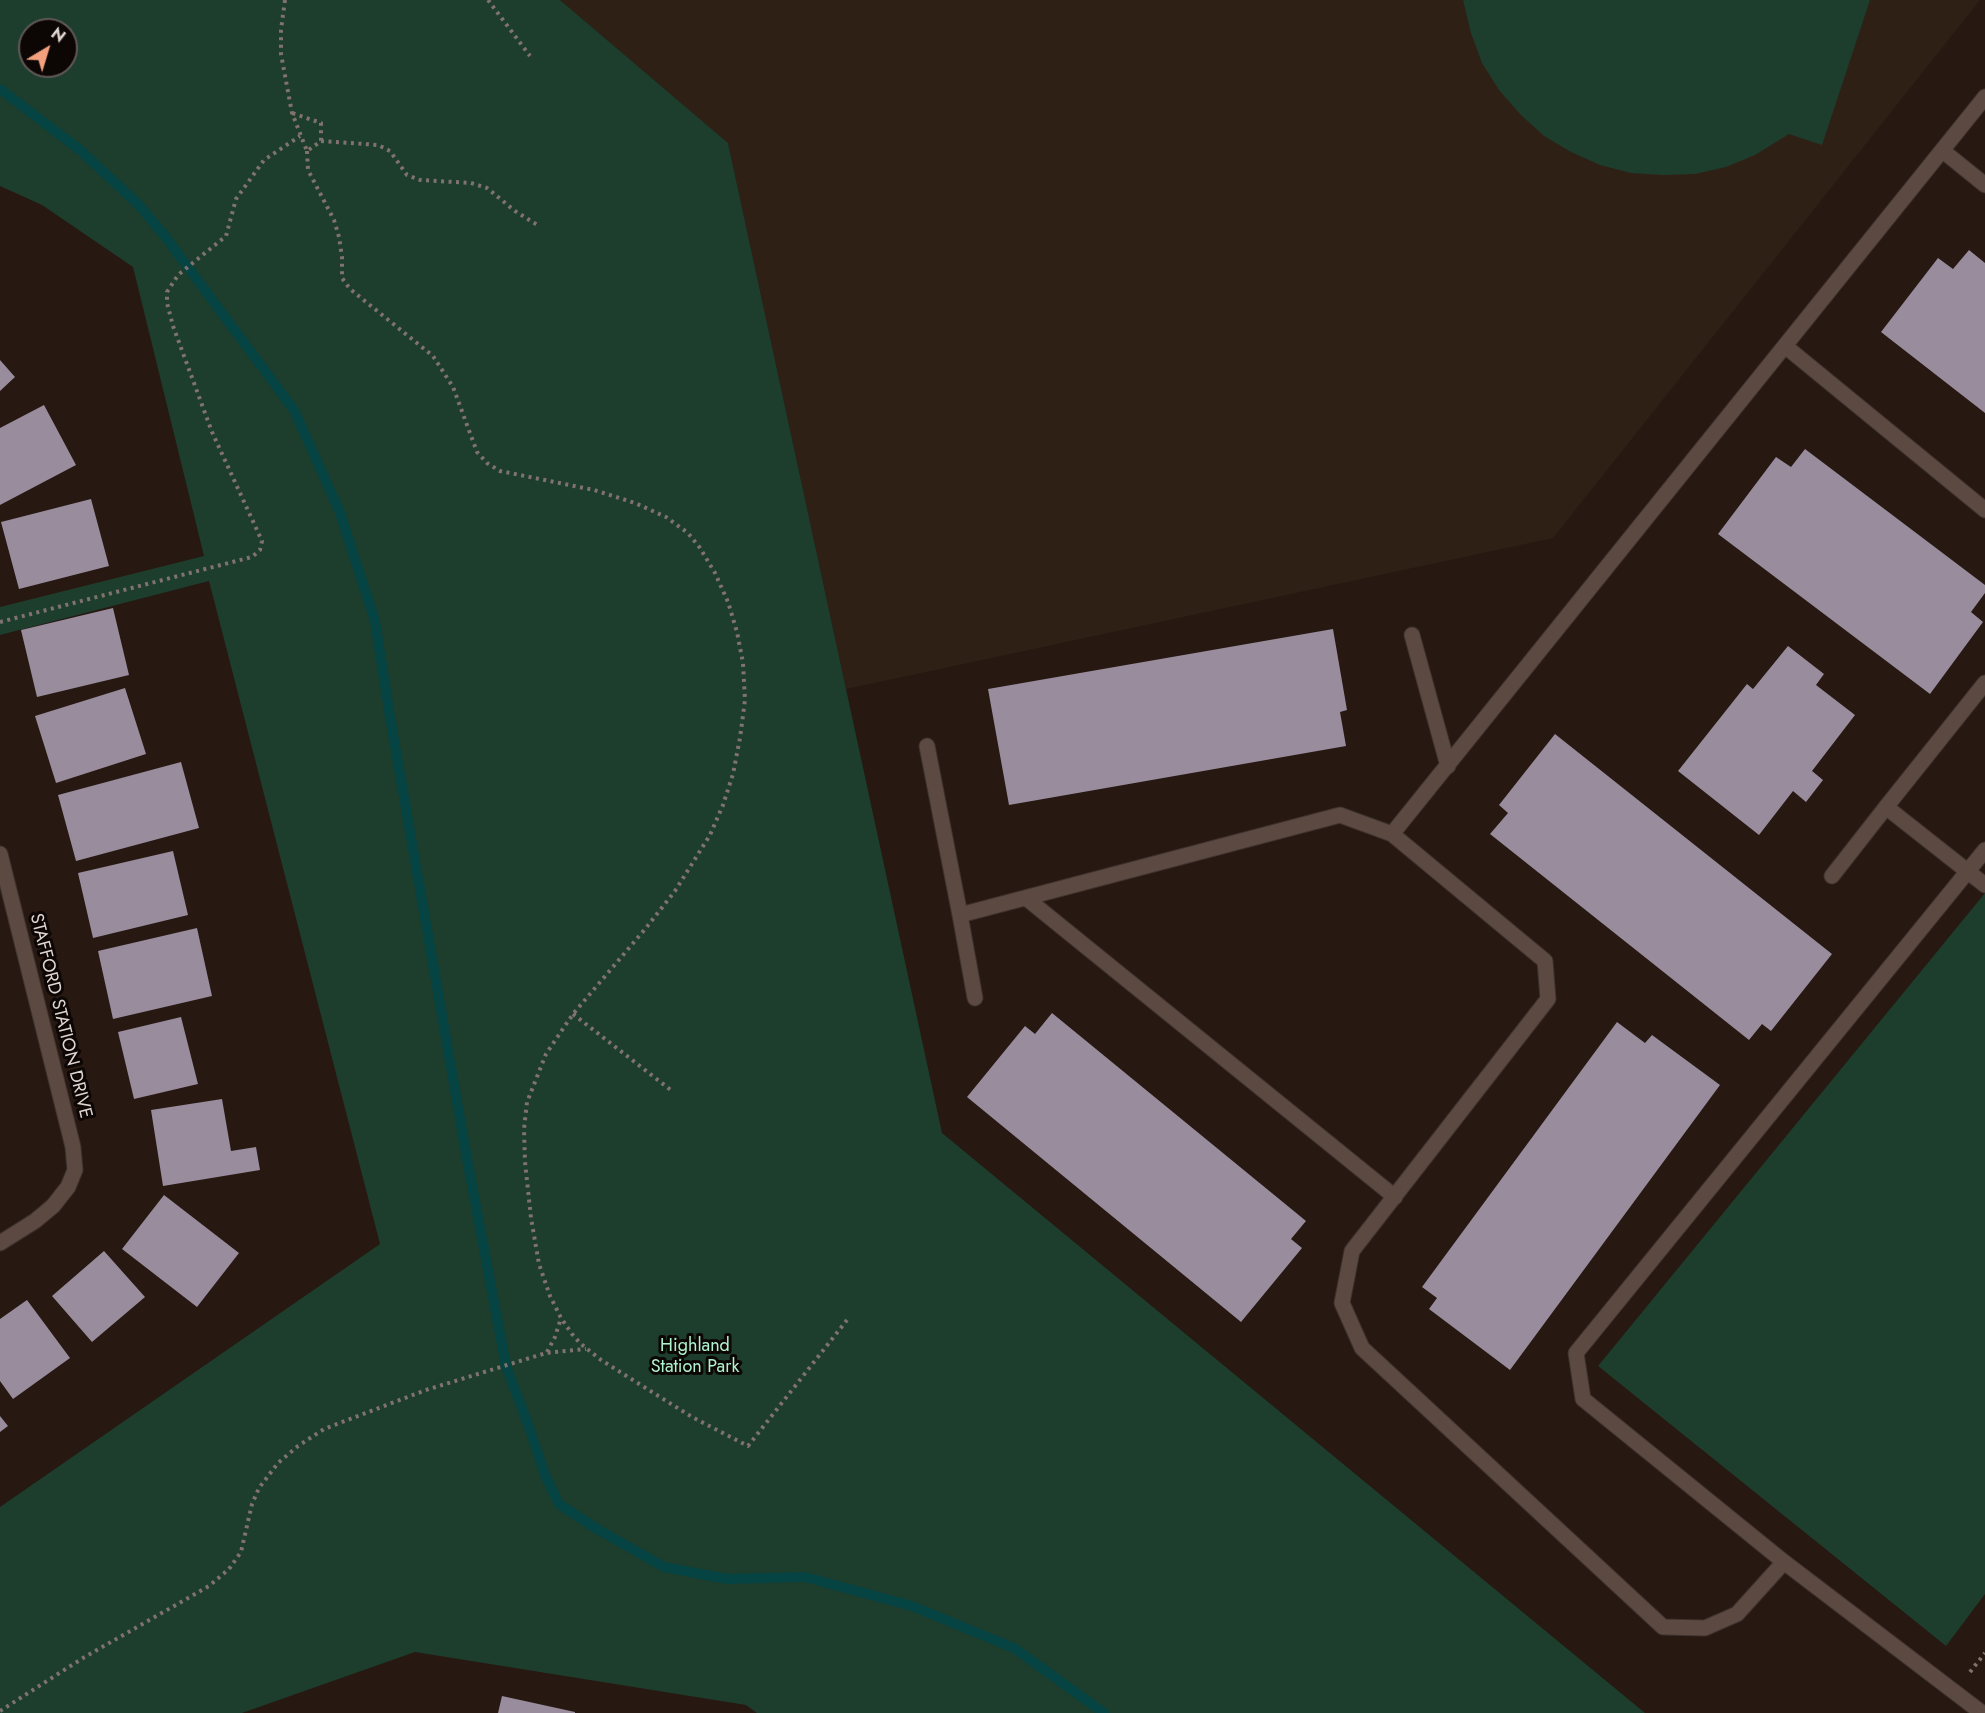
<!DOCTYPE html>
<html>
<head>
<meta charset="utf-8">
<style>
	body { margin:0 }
	#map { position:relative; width:1985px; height:1713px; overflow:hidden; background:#271812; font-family:Jost,sans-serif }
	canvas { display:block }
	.north { position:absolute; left:18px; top:18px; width:60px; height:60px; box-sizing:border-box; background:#0c0604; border:2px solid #605856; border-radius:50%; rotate:38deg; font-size:16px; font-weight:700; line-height:24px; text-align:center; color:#dfd4d0 }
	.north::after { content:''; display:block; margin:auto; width:21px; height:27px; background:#f2a07e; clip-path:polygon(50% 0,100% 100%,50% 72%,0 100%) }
</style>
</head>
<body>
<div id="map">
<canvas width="1985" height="1713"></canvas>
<div class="north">N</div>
</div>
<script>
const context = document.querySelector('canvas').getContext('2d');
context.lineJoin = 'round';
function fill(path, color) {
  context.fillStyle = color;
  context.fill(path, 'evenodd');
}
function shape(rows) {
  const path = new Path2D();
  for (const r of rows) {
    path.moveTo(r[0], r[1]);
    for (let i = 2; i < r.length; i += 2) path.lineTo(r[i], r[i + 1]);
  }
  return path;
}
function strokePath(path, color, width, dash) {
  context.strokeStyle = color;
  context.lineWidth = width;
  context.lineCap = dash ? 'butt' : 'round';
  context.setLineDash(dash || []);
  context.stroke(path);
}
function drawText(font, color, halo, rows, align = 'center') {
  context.font = font + ' Jost,sans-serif';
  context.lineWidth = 6;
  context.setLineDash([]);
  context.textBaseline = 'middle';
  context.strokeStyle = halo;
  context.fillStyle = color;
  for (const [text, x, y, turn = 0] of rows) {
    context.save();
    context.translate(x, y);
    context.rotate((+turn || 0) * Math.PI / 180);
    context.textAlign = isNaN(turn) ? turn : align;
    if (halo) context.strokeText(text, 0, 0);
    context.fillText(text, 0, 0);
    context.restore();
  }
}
const education = shape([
	[560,0,1980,0,1553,538,846,689,728,143]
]);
const green = shape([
	[0,0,560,0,728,143,942,1133,1645,1713,757,1713,746,1705,415,1652,242,1713,0,1713,0,1507,380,1244,209,581,0,635,0,607,204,556,133,267,42,205,0,186],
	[30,30,66,30,66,66,30,66],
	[1463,0,1870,0,1822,145,1789,134,1755,155,1726,167,1695,174,1663,175,1631,173,1600,165,1571,152,1544,136,1520,114,1499,90,1482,63,1471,33],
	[1985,893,1985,1594,1946,1646,1598,1366]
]);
const stream = shape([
	[0,89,80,150,138,204,164,235,294,410,339,510,375,621,390,717,467,1159,506,1366,529,1427,545,1475,559,1504,597,1529,664,1567,727,1579,805,1577,912,1606,1014,1648,1104,1713]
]);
const building = shape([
	[1969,250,1985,263,1985,413,1881,332,1938,258,1953,269],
	[0,360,15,377,0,391],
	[44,405,76,465,0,505,0,428],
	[1805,449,1985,585,1985,593,1971,612,1983,622,1930,694,1718,534,1776,457,1791,467],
	[91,499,109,566,19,589,1,522],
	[113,608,129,675,37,697,21,630],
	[1333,629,1347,710,1340,712,1346,746,1009,805,988,689],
	[1788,646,1824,674,1816,685,1855,715,1812,771,1823,780,1806,802,1793,791,1759,835,1678,771,1747,684,1753,689],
	[125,688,146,754,56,783,35,716],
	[1555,734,1832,954,1771,1031,1762,1024,1749,1040,1490,834,1508,813,1499,805],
	[181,762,199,828,76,861,58,795],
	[173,851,188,915,93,938,78,873],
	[197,928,212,996,113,1019,98,951],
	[1052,1013,1306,1221,1291,1239,1302,1248,1241,1322,967,1097,1025,1026,1035,1034],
	[181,1017,198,1084,134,1099,118,1032],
	[1617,1022,1645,1043,1652,1035,1720,1085,1510,1370,1429,1309,1437,1298,1422,1287],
	[222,1099,231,1151,256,1147,260,1170,163,1186,151,1110],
	[164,1195,239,1253,197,1307,122,1249],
	[104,1251,145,1297,92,1342,52,1296],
	[27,1300,70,1358,13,1399,0,1381,0,1319],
	[0,1416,8,1426,0,1432],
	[502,1696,575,1712,575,1713,498,1713]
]);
const path = shape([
	[285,0,281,30,281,54,292,113,307,151,321,141,321,123,292,113],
	[488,0,530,56],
	[321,141,378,145,390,151,407,175,420,180,471,183,487,188,515,211,539,226],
	[307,151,308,170,334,220,339,237,342,257,342,278,350,289,433,356,453,387,477,452,487,463,500,471,594,490,635,503,666,517,688,533,700,548,715,573,728,602,737,632,743,663,745,700,740,738,733,774,723,805,710,835,675,891,646,928,573,1014,546,1054,527,1102,524,1129,525,1162,531,1218,539,1264,550,1296,561,1318,572,1334,581,1344,601,1360,692,1417,748,1446,847,1320],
	[0,622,252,557,260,550,262,541,212,432,173,326,167,303,167,292,178,275,226,236,236,199,264,160,300,136],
	[573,1014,672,1091],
	[547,1352,555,1337,561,1318],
	[1970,1672,1985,1653],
	[0,1711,83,1658,209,1586,229,1569,241,1552,252,1504,259,1488,278,1463,298,1446,324,1429,426,1390,546,1353,586,1349]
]);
const minor = shape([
	[1943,151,1985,185],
	[1785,346,1985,510],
	[1412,635,1448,766],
	[1985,683,1886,807,1985,885],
	[927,746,960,915,1340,815,1392,834],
	[0,854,73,1147,75,1170,68,1187,53,1206,35,1221,0,1243],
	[1832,876,1886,807],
	[1026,898,1395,1197],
	[960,915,975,998],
	[1784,1562,1737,1614,1705,1628,1663,1627,1362,1348,1342,1303,1352,1251,1548,999,1545,961,1392,834,1985,97],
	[1982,1713,1784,1562,1583,1399,1576,1353,1985,850]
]);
const streetNames = [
	["STAFFORD STATION DRIVE",60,1016,76]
];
const parkNames = [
	["Highland",695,1347],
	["Station Park",695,1368]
];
fill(education, '#2f2015');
fill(green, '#1d3d2d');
strokePath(stream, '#064343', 10);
fill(building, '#988c9d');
strokePath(minor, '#3e322f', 17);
strokePath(path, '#80736e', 4, [3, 4.5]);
strokePath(minor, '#5b4942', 15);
drawText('18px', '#dfd4d0', '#0c0604', streetNames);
drawText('18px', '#aff4ce', '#0c0604', parkNames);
</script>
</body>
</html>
